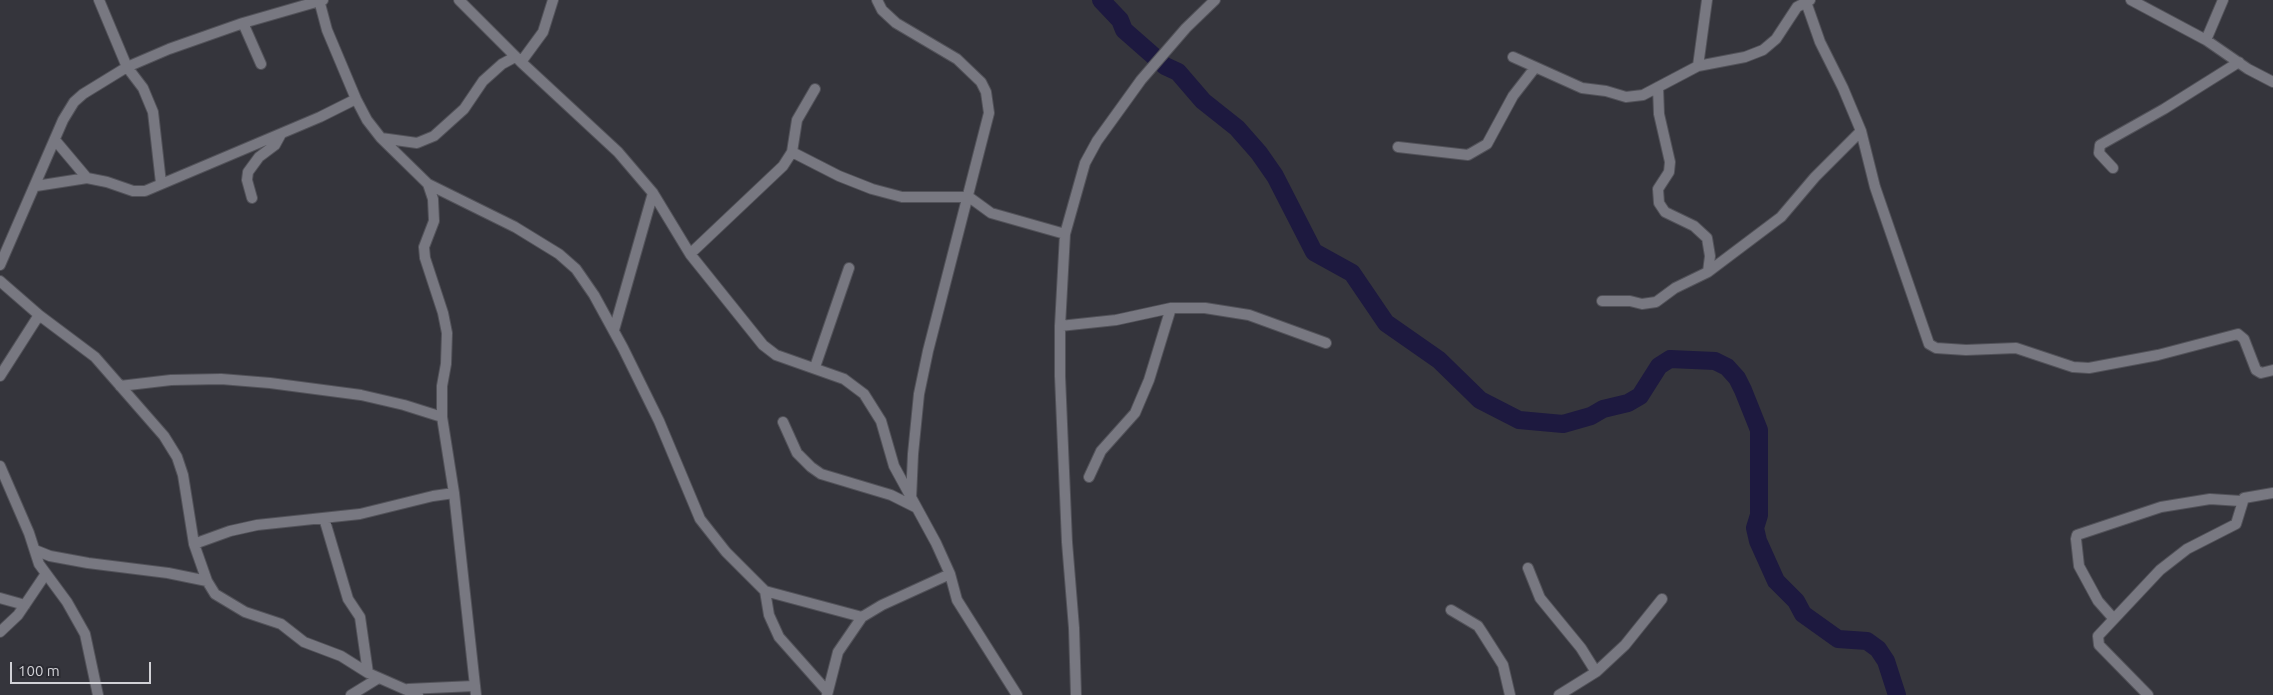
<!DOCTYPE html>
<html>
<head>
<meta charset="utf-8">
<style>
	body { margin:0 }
	#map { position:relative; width:2273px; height:695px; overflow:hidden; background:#35353c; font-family:Ubuntu,sans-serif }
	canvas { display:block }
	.scale { position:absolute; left:10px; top:662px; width:141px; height:22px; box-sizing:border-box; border:2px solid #d1d1d6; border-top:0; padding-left:6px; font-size:15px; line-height:18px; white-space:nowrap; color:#d1d1d6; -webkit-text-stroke:4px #2b2b32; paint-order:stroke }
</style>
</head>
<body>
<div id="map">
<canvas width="2273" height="695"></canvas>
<div class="scale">100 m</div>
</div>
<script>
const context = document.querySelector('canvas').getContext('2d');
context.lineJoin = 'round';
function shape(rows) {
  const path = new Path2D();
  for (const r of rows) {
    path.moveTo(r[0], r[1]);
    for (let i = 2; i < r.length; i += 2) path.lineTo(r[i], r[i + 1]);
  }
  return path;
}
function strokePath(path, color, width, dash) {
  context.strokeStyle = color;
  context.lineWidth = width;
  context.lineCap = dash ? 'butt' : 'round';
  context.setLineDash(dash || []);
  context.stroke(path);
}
const river = shape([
	[1101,0,1120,20,1124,30,1165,66,1178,72,1203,101,1237,128,1259,153,1275,176,1314,252,1352,273,1386,323,1439,360,1480,400,1519,420,1563,424,1591,416,1603,409,1628,403,1640,396,1659,366,1670,359,1715,361,1727,367,1737,378,1743,390,1759,430,1759,515,1755,528,1758,541,1776,581,1796,601,1803,614,1838,639,1867,641,1878,649,1886,661,1897,695]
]);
const minor = shape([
	[99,0,127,67,143,88,153,112,161,183],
	[319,0,327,30,356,99,367,120,381,138,428,184,433,199,434,221,424,247,425,258,443,313,447,333,446,364,442,386,442,417,454,493,476,695],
	[459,0,521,62,618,152,653,193,690,254,763,345,776,355,844,379,864,394,881,421,894,466,936,543,950,574,957,600,1017,695],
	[877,0,882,10,896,23,957,59,981,82,986,92,989,113,928,351,919,394,913,454,911,499],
	[2131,0,2206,40,2248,69,2273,82],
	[1806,2,1820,42,1843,88,1861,131,1875,187,1929,344,1936,348,1966,350,2016,348,2073,367,2089,368,2158,355,2238,334,2244,339,2256,370,2261,373,2273,370],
	[243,23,261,64],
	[2206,40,2223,0],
	[1513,57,1582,88,1606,91,1626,97,1643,95,1698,66,1745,57,1763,50,1776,39,1797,7,1810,0],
	[521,62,543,32,553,0],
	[1698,66,1707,0],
	[1658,87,1659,114,1670,162,1669,172,1658,189,1659,203,1665,212,1694,226,1707,238,1710,256,1708,272],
	[381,138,417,143,434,136,464,109,483,81,502,64,515,57],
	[55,140,87,178],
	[1398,147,1468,155,1487,144,1513,96,1534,69],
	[792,152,839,176,872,189,902,197,969,197,991,213,1065,234],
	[2113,168,2099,153,2100,145,2164,109,2239,62],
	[428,184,515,227,559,254,576,269,594,295,623,348,659,421,700,519,726,552,765,591,862,617],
	[36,186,87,178,107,182,133,191,145,191,320,117,356,99],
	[252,198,247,180,248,172,259,157,275,145,281,134],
	[690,254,783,166,792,152,797,120,815,89],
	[0,265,63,120,74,102,83,94,127,67,169,49,243,23,323,0],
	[0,281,39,315,95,357,164,436,177,457,183,475,194,544,207,581,215,594,245,612,281,624,304,642,341,656,368,673],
	[1602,301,1630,301,1642,304,1656,302,1675,288,1708,272,1781,217,1815,177,1861,131],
	[1060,326,1116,320,1171,308,1205,308,1249,315,1326,343],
	[614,330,653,193],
	[815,367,849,268],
	[0,376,39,315],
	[120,386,171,380,221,379,270,383,361,395,404,405,442,417],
	[783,422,797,453,811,467,821,474,891,495,917,508],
	[0,466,29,533,39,564,67,602,85,634,98,695],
	[1089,477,1101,451,1135,413,1149,380,1171,308],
	[324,518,348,599,360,617,368,673,418,695],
	[194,544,230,531,257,525,360,514,433,496,454,493],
	[35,550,50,556,88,563,168,573,207,581],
	[1528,568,1540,598,1581,648,1596,672],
	[765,591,769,615,779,637,827,691],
	[0,598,25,605],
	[1451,610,1478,626,1482,632,1503,665,1510,695],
	[2113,618,2098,601,2079,566,2076,539,2077,535,2161,507,2210,499,2241,501],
	[0,632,18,615,45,575],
	[408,689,474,686],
	[351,695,377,679],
	[827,695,838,652,862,617,882,605,950,574],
	[1076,695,1074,628,1067,542,1060,376,1060,326,1065,234,1085,163,1097,141,1141,80,1186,28,1215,0],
	[1559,695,1596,672,1625,645,1662,599],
	[2148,695,2099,645,2098,636,2160,570,2187,549,2236,524,2244,498,2273,493]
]);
strokePath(river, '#1d193f', 18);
strokePath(minor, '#525259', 12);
strokePath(minor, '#787881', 10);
</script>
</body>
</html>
